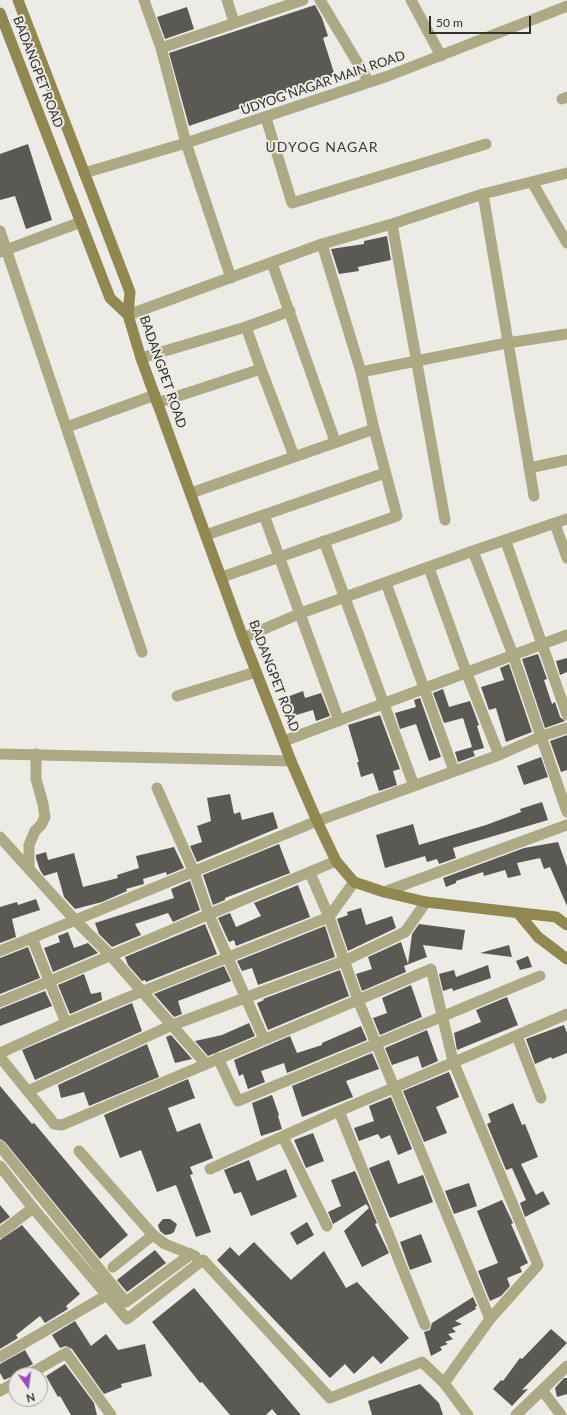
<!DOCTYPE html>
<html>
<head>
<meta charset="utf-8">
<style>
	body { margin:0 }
	#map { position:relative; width:567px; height:1415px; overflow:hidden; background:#ecebe5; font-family:Lato,sans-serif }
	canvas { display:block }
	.north { position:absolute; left:8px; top:1367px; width:40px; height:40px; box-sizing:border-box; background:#ecebe5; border:1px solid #a1a09b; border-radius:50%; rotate:166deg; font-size:11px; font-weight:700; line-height:16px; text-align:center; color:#30302d }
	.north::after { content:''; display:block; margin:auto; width:14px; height:18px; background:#984ec1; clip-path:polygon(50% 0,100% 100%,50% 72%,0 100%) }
	.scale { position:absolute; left:429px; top:16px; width:102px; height:18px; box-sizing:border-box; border:2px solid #30302d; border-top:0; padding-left:5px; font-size:12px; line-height:14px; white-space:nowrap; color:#30302d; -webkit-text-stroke:3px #ecebe5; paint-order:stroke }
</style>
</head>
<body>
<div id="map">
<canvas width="567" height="1415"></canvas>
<div class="north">N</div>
<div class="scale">50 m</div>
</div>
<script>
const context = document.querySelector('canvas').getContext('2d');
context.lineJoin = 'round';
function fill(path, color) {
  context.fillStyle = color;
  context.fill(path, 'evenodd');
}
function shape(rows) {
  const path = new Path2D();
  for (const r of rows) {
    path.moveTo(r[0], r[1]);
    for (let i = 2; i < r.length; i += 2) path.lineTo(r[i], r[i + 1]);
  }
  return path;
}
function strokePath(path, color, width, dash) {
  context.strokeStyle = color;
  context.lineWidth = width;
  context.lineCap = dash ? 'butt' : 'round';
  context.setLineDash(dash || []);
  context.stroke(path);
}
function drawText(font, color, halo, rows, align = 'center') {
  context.font = font + ' Lato,sans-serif';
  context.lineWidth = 4;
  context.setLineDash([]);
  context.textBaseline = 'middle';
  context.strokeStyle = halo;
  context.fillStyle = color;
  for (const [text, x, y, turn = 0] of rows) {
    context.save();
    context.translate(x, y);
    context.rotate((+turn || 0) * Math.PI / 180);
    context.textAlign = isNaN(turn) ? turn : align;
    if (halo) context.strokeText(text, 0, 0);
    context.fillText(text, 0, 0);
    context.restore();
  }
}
const building = shape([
	[315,5,322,18,328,36,323,38,335,76,189,126,169,53],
	[187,7,194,29,165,39,157,17],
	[28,144,52,220,26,229,15,196,0,200,0,154],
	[387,236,391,260,358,267,359,271,339,274,331,249,364,244,364,241],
	[538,654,547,679,544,680,552,704,555,702,560,717,565,721,545,728,522,659],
	[567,658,567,672,560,675,556,661],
	[509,664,532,732,506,742,496,708,489,710,481,687,504,680,500,668],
	[443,689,449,707,470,701,479,725,477,726,484,748,473,751,475,756,458,762,455,752,472,747,463,718,444,723,433,693],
	[303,691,305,698,321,693,330,716,316,721,313,710,293,716,287,697],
	[420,698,441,757,429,761,416,724,400,729,395,713,416,707,414,700],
	[380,715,400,769,393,771,397,785,379,791,373,773,361,777,357,762,359,762,348,725],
	[567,735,567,770,561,772,550,741],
	[541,757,548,777,524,785,517,766],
	[230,794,234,814,240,812,242,820,273,812,278,828,197,862,190,846,202,842,197,826,211,821,207,798],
	[542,802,548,820,453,848,456,858,439,864,437,859,427,862,425,856,385,868,376,835,413,824,419,845,486,825,521,812,520,809],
	[558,842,567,867,567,906,550,867,544,869,540,858,517,863,521,875,508,878,505,870,484,876,483,872,456,881,456,883,446,887,443,878,524,848],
	[279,844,290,873,225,898,225,900,213,905,203,875],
	[174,847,184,868,167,875,166,872,143,879,144,884,126,889,127,891,102,902,75,909,64,897,57,872,44,876,40,870,36,858,36,855,46,852,48,860,74,853,83,887,118,878,117,875,139,868,136,856],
	[190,881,200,910,173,922,168,913,135,924,141,935,112,947,99,934,95,923,174,898,171,889],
	[298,885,310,917,236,946,234,940,229,942,218,918,230,913,236,927,261,916,254,903],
	[36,899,40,910,12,919,16,937,0,943,0,907,17,902,18,905],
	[361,908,366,925,392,916,396,928,348,951,337,919,348,915,347,912],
	[205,924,217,954,146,982,145,980,142,981,128,965,125,957],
	[419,924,465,930,462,950,423,945,427,957,404,966,406,972,362,991,356,974,372,969,368,957,401,942,408,964,412,934],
	[325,926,335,957,258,985,252,968,242,971,237,961],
	[68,932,74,948,88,943,98,953,53,972,44,948,60,942,58,936],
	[509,945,512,957,480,953],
	[28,947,40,978,0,994,0,958],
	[528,956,532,967,520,970,516,961],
	[488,965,491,978,453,991,452,988,443,991,439,974,454,970,456,977],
	[224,966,231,981,178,1001,182,1014,174,1017,154,994],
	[340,970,349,996,268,1030,257,1003,264,1000,263,999],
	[84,974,91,994,101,992,102,1000,70,1014,58,985],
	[411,985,422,1017,380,1035,373,1018,387,1013,382,998],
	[45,991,52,1006,0,1026,0,1009],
	[507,997,518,1025,457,1050,454,1033,481,1022,476,1010],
	[132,1003,142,1031,35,1080,22,1050],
	[249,1023,255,1036,208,1056,195,1041,222,1035],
	[564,1025,567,1033,567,1053,552,1059,551,1057,535,1064,526,1039],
	[361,1026,367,1040,287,1073,284,1063,261,1071,265,1082,248,1089,243,1074,239,1076,234,1060,290,1036,297,1053,322,1045,322,1043],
	[427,1030,438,1061,422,1068,418,1056,392,1065,385,1048],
	[171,1035,192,1059,175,1063,166,1037],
	[147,1044,159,1077,89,1106,84,1092,61,1098,58,1085],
	[372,1053,379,1069,346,1081,353,1097,302,1117,292,1086],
	[449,1072,459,1097,436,1107,447,1133,424,1142,403,1091],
	[188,1079,195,1098,168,1108,177,1132,200,1123,213,1158,190,1167,193,1174,190,1175,211,1232,196,1237,176,1185,157,1192,141,1150,120,1158,104,1115],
	[0,1086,32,1124,34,1123,128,1235,100,1259,5,1142,0,1139],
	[272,1095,279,1115,278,1116,282,1129,261,1136,252,1103],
	[391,1097,412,1149,398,1155,390,1135,381,1139,378,1134,359,1141,354,1128,374,1121,369,1106],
	[513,1103,522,1125,525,1124,538,1157,521,1164,536,1195,543,1191,550,1204,525,1217,520,1203,526,1200,512,1168,506,1170,487,1124,491,1122,488,1114],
	[313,1133,324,1161,306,1168,294,1140],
	[249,1160,257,1181,286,1169,297,1197,251,1216,241,1192,234,1194,224,1170],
	[389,1160,398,1184,423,1175,433,1202,390,1218,369,1168],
	[355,1171,377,1223,375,1224,389,1253,362,1267,344,1231,369,1208,366,1204,333,1224,328,1212,341,1206,331,1180],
	[469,1183,477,1206,454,1214,445,1191],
	[502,1200,513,1223,511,1224,528,1263,520,1267,522,1272,507,1278,510,1286,501,1296,490,1301,478,1271,498,1263,477,1211],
	[0,1205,10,1217,0,1224],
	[163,1219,170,1219,177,1224,174,1232,171,1234,165,1235,160,1231,158,1225],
	[307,1222,314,1235,297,1245,290,1233],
	[22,1225,80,1294,66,1306,68,1309,45,1323,40,1316,16,1335,18,1338,0,1349,0,1240],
	[421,1234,432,1262,410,1270,400,1242],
	[254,1242,291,1280,324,1251,346,1288,357,1282,409,1338,381,1364,373,1356,354,1374,345,1364,330,1378,217,1260,230,1247,239,1256],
	[155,1250,166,1263,127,1292,117,1280],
	[194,1288,301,1415,277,1415,272,1409,266,1415,230,1415,202,1382,200,1383,152,1322],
	[473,1297,477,1306,475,1307,476,1309,455,1321,462,1324,452,1328,456,1332,448,1334,453,1339,445,1342,448,1344,440,1347,442,1350,431,1356,424,1332,430,1330,432,1323],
	[75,1321,91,1346,106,1334,118,1350,145,1344,152,1376,121,1384,122,1387,104,1394,72,1349,66,1346,60,1348,52,1335],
	[551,1329,567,1343,522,1390,528,1389,512,1406,493,1389,501,1380,503,1381,520,1358,522,1359],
	[25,1350,33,1364,24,1369,20,1375,13,1376,4,1380,0,1373,0,1364],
	[65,1364,94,1403,97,1415,71,1415,60,1396,58,1397,46,1376],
	[564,1378,567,1378,567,1394,557,1397,555,1388],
	[420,1384,439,1403,443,1415,372,1415,368,1401]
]);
const minor = shape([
	[144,0,161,48,186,143,231,278],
	[227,0,234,22],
	[320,0,369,82],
	[411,0,441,56],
	[161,48,303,0],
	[562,99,567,97],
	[266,118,292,203,486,144],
	[84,173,186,143,388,76,567,6],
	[532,182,567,243],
	[392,224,445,520],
	[0,231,142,652],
	[322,244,361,372],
	[0,252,81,222],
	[272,263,335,441],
	[128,315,322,244,392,224,483,194],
	[141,358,246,327,290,311],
	[261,369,294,456],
	[157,403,261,369,246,327],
	[67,427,155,395],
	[529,468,567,460],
	[191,493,374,429,361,372,507,343,567,334],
	[534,496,483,194,567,173],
	[264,515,339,721],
	[555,524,567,558],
	[206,535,385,473],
	[324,541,414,786],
	[506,542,567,715],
	[473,551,513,655,567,812],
	[429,568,467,674,499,755],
	[222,577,397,516,374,429],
	[386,583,454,771],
	[243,638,301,613,473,551,567,519],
	[177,696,256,672],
	[284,741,567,635],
	[157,788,194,872,209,915,264,1039],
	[0,837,75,920,110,955,206,1064],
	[29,869,29,845,35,831,41,825,45,817,43,804,36,779,36,754],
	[384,892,567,825],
	[32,938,66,1023],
	[0,951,317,821,499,755,542,736,567,728],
	[0,1002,336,861],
	[517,1036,541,1098],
	[0,1053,66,1023,141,992,329,917,354,882],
	[0,1057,52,1121,54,1124,62,1125,358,1000,431,969,453,1061,538,1265,490,1319,358,1000,329,917,310,873],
	[218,1058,238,1101,540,976],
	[28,1091,170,1026,344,961,405,932,426,902],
	[339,1111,425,1325],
	[283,1137,327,1226],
	[0,1146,126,1302,191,1254],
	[79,1151,153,1235,165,1244,195,1256],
	[0,1166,33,1208,127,1319,203,1260,330,1398,422,1362,444,1383,468,1415],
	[210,1169,339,1111,567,1014],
	[0,1233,33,1208],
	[113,1267,153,1235],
	[0,1357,107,1295],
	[28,1375,66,1353,111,1415],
	[444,1383,490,1319],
	[542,1390,561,1415],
	[0,1391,16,1382],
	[516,1415,567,1366]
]);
const tertiary = shape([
	[0,754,291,761]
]);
const secondary = shape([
	[18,0,130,292,128,315,141,358,243,638,291,761,317,821,336,861,354,882,384,892,426,902,556,917,567,925],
	[0,13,110,298,128,315],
	[518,913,538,937,567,959]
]);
const streetNames = [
	["BADANGPET ROAD",38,72,69],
	["UDYOG NAGAR MAIN ROAD",323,83,-19],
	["BADANGPET ROAD",163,372,71],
	["BADANGPET ROAD",274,676,69]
];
const neighbourhoodNames = [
	["UDYOG NAGAR",322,147]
];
fill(building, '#5a5954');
strokePath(minor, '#ada984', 11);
strokePath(tertiary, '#ada984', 11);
strokePath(secondary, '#908850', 11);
drawText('13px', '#30302d', '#ecebe5', streetNames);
context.letterSpacing = '1px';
drawText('14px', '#3d3c37', '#ecebe5', neighbourhoodNames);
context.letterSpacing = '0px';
</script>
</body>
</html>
